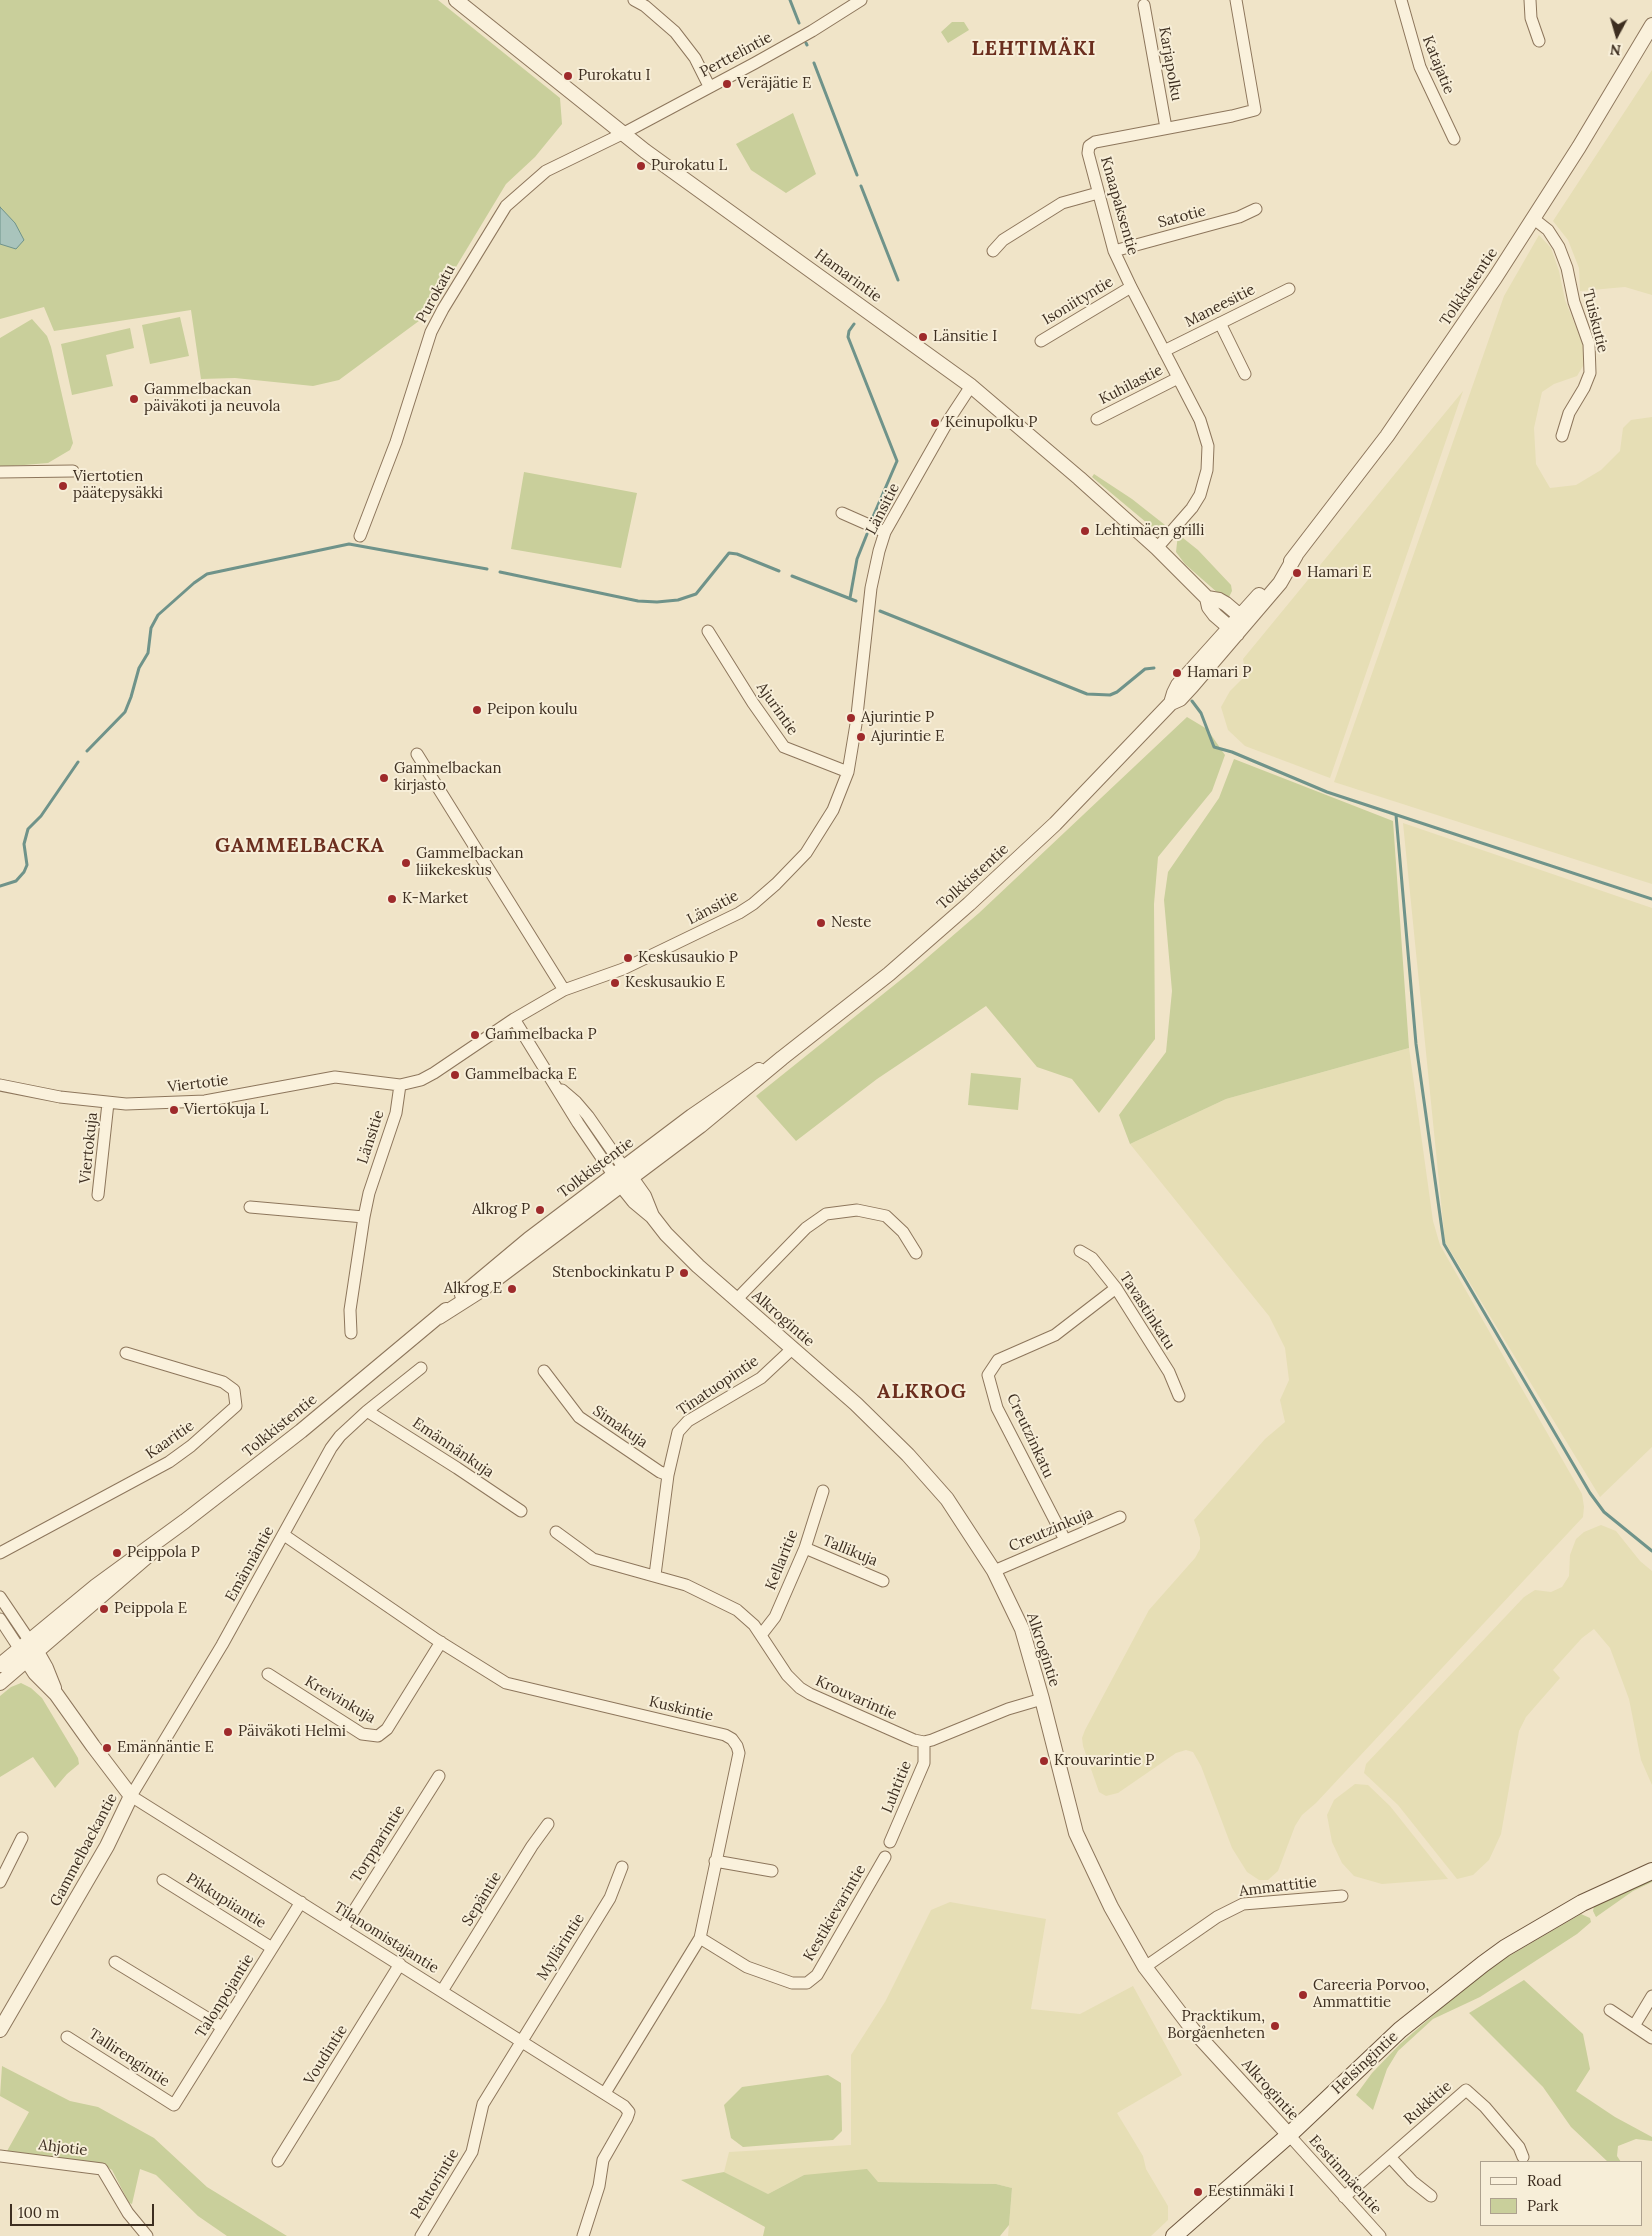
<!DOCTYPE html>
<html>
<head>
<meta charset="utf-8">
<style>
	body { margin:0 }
	#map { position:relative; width:1652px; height:2236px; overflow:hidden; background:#f0e4c8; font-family:Lora,serif }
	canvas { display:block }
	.legend { position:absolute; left:1480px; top:2161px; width:162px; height:65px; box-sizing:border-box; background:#f7eed8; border:1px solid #ada18e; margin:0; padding:6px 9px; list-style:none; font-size:15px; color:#3d2e20 }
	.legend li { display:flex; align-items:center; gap:10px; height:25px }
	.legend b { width:25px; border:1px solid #ada18e }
	.north { position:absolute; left:1592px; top:10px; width:50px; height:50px; -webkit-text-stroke:4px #f7eed8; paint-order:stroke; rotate:186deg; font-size:14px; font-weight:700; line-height:20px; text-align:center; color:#3d2e20 }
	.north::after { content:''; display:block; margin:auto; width:18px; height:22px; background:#3d2e20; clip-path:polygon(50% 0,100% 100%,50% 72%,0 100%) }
	.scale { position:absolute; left:10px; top:2204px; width:144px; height:22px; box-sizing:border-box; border:2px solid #3d2e20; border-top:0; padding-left:6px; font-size:15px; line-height:18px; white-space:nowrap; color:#3d2e20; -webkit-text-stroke:4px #f7eed8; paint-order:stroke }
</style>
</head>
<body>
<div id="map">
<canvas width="1652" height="2236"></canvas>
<ul class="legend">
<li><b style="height:6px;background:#faf1dc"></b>Road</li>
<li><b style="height:14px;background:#c9cf9b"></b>Park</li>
</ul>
<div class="north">N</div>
<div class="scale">100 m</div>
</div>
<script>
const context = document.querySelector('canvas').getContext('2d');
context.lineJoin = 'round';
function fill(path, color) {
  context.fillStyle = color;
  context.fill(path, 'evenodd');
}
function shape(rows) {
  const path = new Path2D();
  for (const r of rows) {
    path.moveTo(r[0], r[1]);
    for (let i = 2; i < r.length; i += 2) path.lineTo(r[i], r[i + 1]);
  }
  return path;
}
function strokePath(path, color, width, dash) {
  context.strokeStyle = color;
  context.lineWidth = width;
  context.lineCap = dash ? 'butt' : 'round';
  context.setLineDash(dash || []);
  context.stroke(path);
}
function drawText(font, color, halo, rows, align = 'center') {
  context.font = font + ' Lora,serif';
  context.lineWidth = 4;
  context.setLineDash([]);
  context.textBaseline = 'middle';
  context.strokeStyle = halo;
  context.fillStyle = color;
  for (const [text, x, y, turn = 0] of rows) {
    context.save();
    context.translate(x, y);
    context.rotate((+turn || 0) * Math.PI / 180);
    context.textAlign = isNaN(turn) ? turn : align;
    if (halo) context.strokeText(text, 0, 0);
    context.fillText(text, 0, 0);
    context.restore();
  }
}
const farmland = shape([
	[1652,70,1652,295,1625,287,1580,291,1579,268,1568,240,1553,221],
	[1539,235,1551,248,1559,271,1565,300,1584,347,1583,366,1577,376,1554,384,1542,392,1534,428,1536,464,1550,488,1576,485,1601,470,1620,451,1623,428,1631,420,1652,417,1652,884,1334,782,1504,296],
	[1463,391,1330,778,1245,746,1228,730,1221,707,1230,691,1246,675,1243,659],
	[1403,823,1652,908,1652,1447,1600,1497,1445,1242],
	[1409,1048,1433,1221,1440,1245,1582,1494,1584,1507,1583,1517,1316,1803,1302,1815,1295,1826,1278,1871,1268,1880,1259,1880,1247,1872,1232,1848,1201,1766,1193,1752,1186,1750,1176,1753,1118,1793,1106,1796,1099,1792,1083,1746,1082,1738,1085,1730,1149,1610,1195,1558,1200,1549,1200,1538,1194,1520,1265,1439,1285,1422,1280,1400,1289,1380,1285,1348,1269,1316,1130,1144,1226,1099],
	[1601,1525,1616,1531,1640,1561,1652,1571,1652,1785,1641,1760,1629,1699,1610,1648,1594,1629,1582,1638,1553,1670,1560,1678,1526,1717,1519,1731,1501,1834,1489,1860,1473,1875,1457,1879,1398,1805,1364,1773,1366,1764,1524,1597,1535,1590,1551,1592,1562,1587,1569,1576,1570,1555,1576,1539,1584,1532],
	[1355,1784,1368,1785,1390,1806,1448,1879,1382,1884,1354,1876,1342,1863,1332,1842,1327,1815,1334,1800],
	[950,1902,1046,1919,1031,2009,1080,2014,1133,1986,1182,2075,1117,2113,1143,2156,1146,2169,1168,2206,1168,2220,1151,2236,1008,2236,1012,2188,996,2184,878,2182,804,2175,768,2194,724,2172,729,2152,851,2145,851,2055,885,2002,931,1910]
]);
const green = shape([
	[0,0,438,0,560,98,562,124,535,157,506,184,427,315,339,380,313,386,235,378,201,379,191,310,54,331,44,307,0,319],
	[952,22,964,22,969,30,948,43,941,32],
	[793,113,816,174,786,193,751,170,736,144],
	[180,317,189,356,150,364,142,325],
	[32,319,47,336,51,347,73,443,70,450,48,463,0,467,0,338],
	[130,328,134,348,106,355,113,386,72,395,61,344],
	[524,472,637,493,621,568,511,549],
	[1094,474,1132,499,1165,525,1159,528,1153,528,1092,477],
	[1178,534,1198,550,1231,585,1232,591,1229,597,1219,594,1185,564,1176,552],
	[1187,717,1207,729,1225,755,1212,791,1158,857,1154,904,1155,1039,1099,1113,1072,1079,1037,1067,986,1006,877,1079,796,1141,756,1096,913,970,979,913],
	[1234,759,1393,821,1409,1048,1226,1099,1130,1144,1119,1115,1166,1052,1172,991,1164,900,1168,872,1219,798],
	[971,1073,1021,1078,1018,1110,968,1105],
	[21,1683,31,1688,42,1698,78,1758,79,1764,67,1774,55,1788,33,1757,0,1777,0,1696,11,1687],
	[1652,1879,1652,1882,1633,1891,1596,1917,1593,1911,1594,1906],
	[1581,1914,1590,1918,1591,1922,1577,1934,1480,1997,1433,2019,1398,2051,1387,2069,1373,2110,1356,2095,1372,2073,1400,2044,1468,1985,1509,1956],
	[1524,1980,1583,2034,1590,2069,1576,2091,1615,2117,1652,2137,1652,2141,1636,2139,1618,2146,1617,2156,1621,2162,1608,2162,1571,2127,1543,2087,1469,2013],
	[2,2066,70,2101,98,2107,154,2138,207,2187,287,2236,227,2236,198,2216,156,2175,140,2169,132,2204,129,2203,112,2170,101,2163,7,2151,29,2112,0,2096],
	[828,2075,841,2083,842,2131,833,2140,743,2147,731,2138,724,2105,742,2087],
	[867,2169,878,2182,996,2184,1012,2188,1009,2225,1000,2236,763,2236,765,2227,681,2180,724,2172,768,2194,804,2175]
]);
const water = shape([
	[0,207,15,223,24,240,16,249,0,244,0,207]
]);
const stream = shape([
	[790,0,799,23],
	[806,43,807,45],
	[814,63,857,175],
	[861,186,898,280],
	[875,296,877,293],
	[854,324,849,331,848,337,897,461,872,519],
	[500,572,638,601,657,602,678,600,696,594,729,553,737,554,779,571],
	[792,576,856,601],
	[850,598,857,559,867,534],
	[880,611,1087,694,1110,695,1117,692,1145,669,1154,668],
	[1192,701,1201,713,1214,747,1232,752,1327,792,1652,899],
	[87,751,125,712,131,697,139,668,148,653,151,628,158,615,194,583,207,574,349,544,487,569],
	[1396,815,1416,1044,1444,1244,1590,1493,1604,1512,1652,1551],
	[0,886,16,881,24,872,27,865,24,844,28,829,41,816,78,762]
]);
const minor = shape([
	[634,0,645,6,675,32,695,58,709,86],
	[1401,0,1420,67,1454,139],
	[1530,0,1531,18,1539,41],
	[1144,5,1166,128],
	[1534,219,1548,230,1559,247,1567,268,1574,302,1589,344,1590,373,1584,388,1569,413,1562,436],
	[993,251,1003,240,1062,203,1098,193],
	[1114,251,1239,217,1256,209],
	[1220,323,1245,374],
	[1041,341,1131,287],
	[1164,351,1289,289],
	[1097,419,1178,378],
	[0,472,73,471],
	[842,513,885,532],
	[360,536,396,442,431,332,443,309,506,206,546,171,624,133,755,63,812,31,861,0],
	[1157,548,1192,508,1200,495,1207,470,1208,446,1200,420,1131,287,1114,251,1088,153,1089,146,1095,142,1232,116,1255,110,1236,0],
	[708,631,753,703,784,747,848,772],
	[417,754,564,990],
	[514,1019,578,1123,614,1176],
	[0,1085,60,1097,126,1104,205,1101,335,1077,400,1085,421,1080,434,1073,514,1019,564,990,623,969,739,913,753,904,776,884,806,853,833,810,848,772,856,724,871,588,879,551,885,532,948,421,971,386],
	[562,1090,576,1102,588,1116,624,1168],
	[98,1195,108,1103],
	[250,1207,364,1217],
	[1080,1251,1092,1258,1116,1288,1169,1372,1179,1396],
	[736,1300,806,1228,826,1214,857,1210,886,1216,903,1232,916,1253],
	[351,1333,350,1310,364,1217,369,1193,396,1113,400,1085],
	[421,1368,367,1411,340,1436,331,1448,222,1645,131,1796,624,2106,629,2112,627,2118,603,2160,599,2186,583,2236],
	[544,1371,579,1417,660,1472,668,1475],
	[367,1411,457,1468,521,1511],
	[556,1532,593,1559,686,1585,737,1610,754,1625,787,1675,800,1688,810,1694,914,1740,924,1742,932,1740,1008,1709,1042,1699],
	[284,1535,437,1640,506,1683,725,1735,732,1739,737,1746,739,1753,700,1938,605,2093],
	[1065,1540,997,1408,988,1375,998,1360,1055,1335,1116,1288],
	[805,1548,883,1581],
	[0,1553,169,1462,191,1446,236,1406,234,1390,223,1382,126,1353],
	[994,1571,1120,1517],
	[655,1575,668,1475,678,1432,688,1421,761,1378,792,1349],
	[0,1597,29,1640],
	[0,1619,19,1648],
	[761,1635,775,1617,805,1548,823,1491],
	[268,1674,362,1734,378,1736,387,1729,441,1642],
	[890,1842,924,1763,924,1742],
	[715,1861,772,1871],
	[163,1880,272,1948],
	[0,1882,22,1838],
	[343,1928,439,1776],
	[700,1938,747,1967,792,1983,807,1983,817,1975,885,1857],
	[115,1962,222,2027],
	[1145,1967,1217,1917,1243,1904,1342,1896],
	[442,1991,532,1846,548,1824],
	[1610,2010,1652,2038],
	[1634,2026,1652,1996],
	[67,2037,174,2105,301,1902],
	[1289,2135,1380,2236],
	[0,2156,102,2169,128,2213,147,2236],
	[1390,2157,1412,2181,1431,2196],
	[278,2161,400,1964],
	[1344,2197,1466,2090,1485,2107,1519,2147,1523,2157],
	[421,2236,472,2152,483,2104,610,1898,622,1867]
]);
const tertiary = shape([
	[456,0,645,151,971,386,1079,478,1157,548,1207,598,1209,607,1215,615,1237,634],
	[1291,561,1387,436,1495,278,1579,147,1652,25],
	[1207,598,1219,600,1226,604,1246,621],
	[1171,703,1174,693,1178,685,1259,595],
	[627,1172,644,1196,652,1216],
	[614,1176,634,1201,652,1216,666,1234,698,1266,856,1404,908,1455,947,1499,994,1571,1022,1629,1042,1699,1076,1833,1111,1907,1145,1967,1193,2030,1289,2135],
	[462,1295,529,1239,692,1116,759,1070],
	[439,1317,483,1289,700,1126,782,1058,889,974,969,904,1055,824,1171,703,1180,699,1192,686,1280,583,1296,555],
	[33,1645,46,1668,54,1688],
	[0,1665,96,1586,185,1521,301,1431,446,1310],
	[0,1683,150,1554],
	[0,2030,107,1846,131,1796,93,1746,56,1694,35,1673,19,1648]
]);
const secondary = shape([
	[1174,2236,1289,2135,1400,2030,1483,1964,1505,1948,1582,1903,1652,1871]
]);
const markers = [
	[568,76,5,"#9e2a2b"],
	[727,84,5,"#9e2a2b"],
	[641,166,5,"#9e2a2b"],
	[923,337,5,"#9e2a2b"],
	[134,399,5,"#9e2a2b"],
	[935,423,5,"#9e2a2b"],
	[63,486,5,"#9e2a2b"],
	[1085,531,5,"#9e2a2b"],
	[1297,573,5,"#9e2a2b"],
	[1177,673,5,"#9e2a2b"],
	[477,710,5,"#9e2a2b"],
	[851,718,5,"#9e2a2b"],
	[861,737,5,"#9e2a2b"],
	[384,778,5,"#9e2a2b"],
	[406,863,5,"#9e2a2b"],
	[392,899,5,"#9e2a2b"],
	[821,923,5,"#9e2a2b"],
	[628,958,5,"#9e2a2b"],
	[615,983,5,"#9e2a2b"],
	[475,1035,5,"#9e2a2b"],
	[455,1075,5,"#9e2a2b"],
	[174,1110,5,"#9e2a2b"],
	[540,1210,5,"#9e2a2b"],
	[684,1273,5,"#9e2a2b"],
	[512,1289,5,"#9e2a2b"],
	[117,1553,5,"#9e2a2b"],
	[104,1609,5,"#9e2a2b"],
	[228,1732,5,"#9e2a2b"],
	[107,1748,5,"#9e2a2b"],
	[1044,1761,5,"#9e2a2b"],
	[1303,1995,5,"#9e2a2b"],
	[1275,2026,5,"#9e2a2b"],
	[1198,2192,5,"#9e2a2b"]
];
const streetNames = [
	["Perttelintie",736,55,-28],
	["Karjapolku",1170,64,80],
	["Katajatie",1438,65,68],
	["Knaapaksentie",1119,206,74],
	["Satotie",1182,217,-15],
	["Hamarintie",848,276,36],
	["Tolkkistentie",1469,287,-56],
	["Purokatu",436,294,-61],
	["Isoniityntie",1078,301,-31],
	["Maneesitie",1220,306,-27],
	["Tuiskutie",1595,321,76],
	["Kuhilastie",1131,385,-27],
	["Länsitie",883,509,-63],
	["Ajurintie",777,709,55],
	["Tolkkistentie",973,877,-42],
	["Länsitie",713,908,-28],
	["Viertotie",198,1084,-7],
	["Länsitie",371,1137,-72],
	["Viertokuja",89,1148,-84],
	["Tolkkistentie",596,1168,-37],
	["Tavastinkatu",1147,1311,57],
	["Alkrogintie",783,1319,41],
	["Tinatuopintie",718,1386,-34],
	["Tolkkistentie",280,1426,-39],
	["Simakuja",620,1427,34],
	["Creutzinkatu",1030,1436,65],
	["Kaaritie",170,1440,-35],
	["Emännänkuja",453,1448,34],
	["Creutzinkuja",1051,1530,-23],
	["Tallikuja",850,1551,22],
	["Kellaritie",782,1560,-68],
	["Emännäntie",250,1564,-61],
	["Alkrogintie",1043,1650,72],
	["Krouvarintie",856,1698,24],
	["Kreivinkuja",340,1700,30],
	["Kuskintie",681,1709,13],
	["Luhtitie",897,1787,-68],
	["Torpparintie",378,1844,-58],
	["Gammelbackantie",84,1850,-62],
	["Ammattitie",1278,1887,-7],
	["Sepäntie",482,1899,-58],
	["Pikkupiiantie",226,1901,32],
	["Kestikievarintie",835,1913,-60],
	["Tilanomistajantie",386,1938,32],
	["Myllärintie",561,1947,-58],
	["Talonpojantie",225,1996,-58],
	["Voudintie",326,2055,-58],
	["Tallirengintie",129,2058,33],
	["Helsingintie",1365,2063,-43],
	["Alkrogintie",1270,2090,48],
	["Rukkitie",1428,2103,-41],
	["Ahjotie",63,2148,7],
	["Eestinmäentie",1345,2175,48],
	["Pehtorintie",435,2184,-59]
];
const poiNames = [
	["Purokatu I",578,76],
	["Veräjätie E",737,84],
	["Purokatu L",651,166],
	["Länsitie I",933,337],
	["Gammelbackan",144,390],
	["päiväkoti ja neuvola",144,407],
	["Keinupolku P",945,423],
	["Viertotien",73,477],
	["päätepysäkki",73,494],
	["Lehtimäen grilli",1095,531],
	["Hamari E",1307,573],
	["Hamari P",1187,673],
	["Peipon koulu",487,710],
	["Ajurintie P",861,718],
	["Ajurintie E",871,737],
	["Gammelbackan",394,769],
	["kirjasto",394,786],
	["Gammelbackan",416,854],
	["liikekeskus",416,871],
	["K-Market",402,899],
	["Neste",831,923],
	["Keskusaukio P",638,958],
	["Keskusaukio E",625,983],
	["Gammelbacka P",485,1035],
	["Gammelbacka E",465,1075],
	["Viertokuja L",184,1110],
	["Alkrog P",530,1210,"right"],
	["Stenbockinkatu P",674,1273,"right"],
	["Alkrog E",502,1289,"right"],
	["Peippola P",127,1553],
	["Peippola E",114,1609],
	["Päiväkoti Helmi",238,1732],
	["Emännäntie E",117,1748],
	["Krouvarintie P",1054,1761],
	["Careeria Porvoo,",1313,1986],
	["Ammattitie",1313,2003],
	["Pracktikum,",1265,2017,"right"],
	["Borgåenheten",1265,2034,"right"],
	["Eestinmäki I",1208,2192]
];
const districtNames = [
	["LEHTIMÄKI",1034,49],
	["GAMMELBACKA",300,846],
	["ALKROG",922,1392]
];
fill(farmland, '#e6deb5');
fill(green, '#c9cf9b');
fill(water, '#a9c4bc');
strokePath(water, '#6f938a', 1);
strokePath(stream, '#6f938a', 3);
strokePath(minor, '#8d765c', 13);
strokePath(tertiary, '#8d765c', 16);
strokePath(secondary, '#6f573f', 18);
strokePath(minor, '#faf1dc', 11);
strokePath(tertiary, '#faf1dc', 14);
strokePath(secondary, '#faf1dc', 16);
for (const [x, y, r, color] of markers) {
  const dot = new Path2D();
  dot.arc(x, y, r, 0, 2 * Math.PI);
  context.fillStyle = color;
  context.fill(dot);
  strokePath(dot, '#f7eed8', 2);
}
drawText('15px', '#3d2e20', '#f7eed8', streetNames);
drawText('15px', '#3d2e20', '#f7eed8', poiNames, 'left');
context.letterSpacing = '1px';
drawText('bold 20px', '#6b2e1e', '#f7eed8', districtNames);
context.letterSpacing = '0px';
</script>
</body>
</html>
